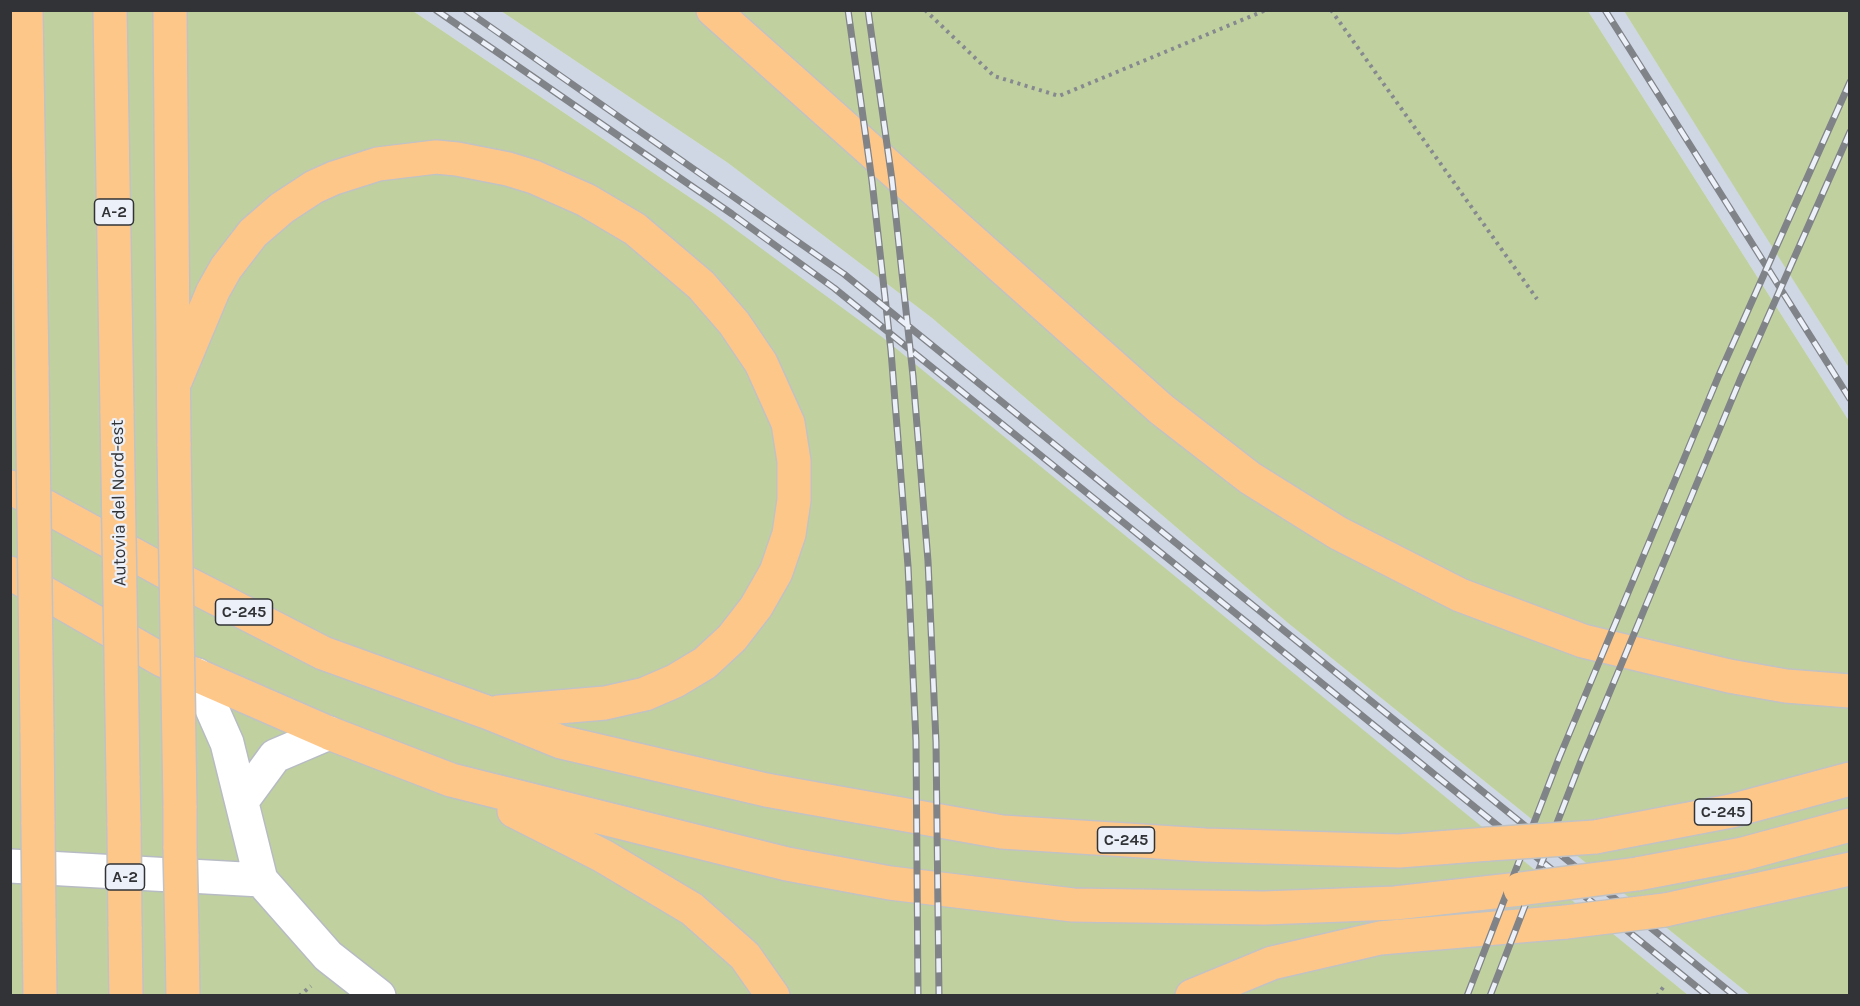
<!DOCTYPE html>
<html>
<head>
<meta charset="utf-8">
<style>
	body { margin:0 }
	#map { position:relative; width:1860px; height:1006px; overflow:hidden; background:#dfe3eb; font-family:Karla,sans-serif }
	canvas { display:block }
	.frame { position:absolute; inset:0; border:12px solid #313336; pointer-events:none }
</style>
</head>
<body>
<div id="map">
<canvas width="1860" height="1006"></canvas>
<div class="frame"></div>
</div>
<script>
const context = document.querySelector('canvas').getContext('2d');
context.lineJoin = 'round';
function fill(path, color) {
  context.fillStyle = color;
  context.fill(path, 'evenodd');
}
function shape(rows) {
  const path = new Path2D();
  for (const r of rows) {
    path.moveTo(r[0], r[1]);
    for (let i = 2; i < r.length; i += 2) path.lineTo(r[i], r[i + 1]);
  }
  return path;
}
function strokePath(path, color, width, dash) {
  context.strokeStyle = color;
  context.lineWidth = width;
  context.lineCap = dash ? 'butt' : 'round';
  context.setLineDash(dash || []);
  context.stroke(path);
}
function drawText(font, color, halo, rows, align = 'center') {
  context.font = font + ' Karla,sans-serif';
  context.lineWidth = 4.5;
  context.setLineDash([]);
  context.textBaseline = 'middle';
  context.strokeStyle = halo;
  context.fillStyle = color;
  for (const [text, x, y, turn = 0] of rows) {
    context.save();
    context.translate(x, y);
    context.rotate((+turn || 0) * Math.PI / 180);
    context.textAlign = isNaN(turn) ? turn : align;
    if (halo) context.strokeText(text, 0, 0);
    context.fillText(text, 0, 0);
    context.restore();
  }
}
const built = shape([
	[413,11,501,11,728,163,932,318,1288,623,1750,995,1688,995,1110,525,713,213],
	[1588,11,1624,11,1849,368,1849,421]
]);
const green = shape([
	[10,11,413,11,713,213,882,337,1688,995,11,995],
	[501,11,1588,11,1849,421,1849,995,1750,995,1288,623,932,318,728,163],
	[1624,11,1849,11,1849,368,1750,212]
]);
const path = shape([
	[925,10,994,76,1059,96,1266,10],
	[1331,10,1537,299],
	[299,996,311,986],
	[1657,996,1664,986]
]);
const minor = shape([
	[197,675,227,743,261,880],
	[242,801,275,756,329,733],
	[10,866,261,880,328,956,379,996]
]);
const highway = shape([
	[26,10,32,370],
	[110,10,117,413],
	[170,10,174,446],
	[713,10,1161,409,1250,478,1338,533,1460,595,1583,641,1729,676,1786,686,1850,691],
	[174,384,213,291,226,268,253,233,282,208,314,187,334,178,378,164,436,157,457,159,508,169,534,177,586,200,635,229,701,285,734,323,761,363,788,423,794,461,794,500,789,534,776,572,756,607,732,638,705,663,675,681,645,694,605,703,499,712],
	[10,487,171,575,323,653,489,713,561,742,766,790,1002,832,1205,845,1399,851,1489,844],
	[10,573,162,660,329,733,451,780,787,864,890,883,1073,905,1264,908,1395,903,1520,889],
	[37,730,38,824],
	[123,776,124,826],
	[180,806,180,848],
	[514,811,603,856,692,909,745,956,773,996],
	[1595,837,1731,811,1850,779],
	[1637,874,1743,854,1850,825],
	[1665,910,1850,869],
	[39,919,40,996],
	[125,927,126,996],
	[182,935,183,996],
	[1192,996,1272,963,1380,938,1566,922]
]);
const rail = shape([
	[436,10,732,214,834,288,1708,996],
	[466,10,844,274,1735,996],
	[848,10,872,181,891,351,908,566,916,741,918,996],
	[868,10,892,180,913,376,928,561,936,742,939,996],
	[1605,10,1850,399],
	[1467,996,1559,758,1719,375,1850,82],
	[1490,996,1581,761,1740,380,1850,132]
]);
const highwayBridge = shape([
	[32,370,37,730],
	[117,413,123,776],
	[174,446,180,806],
	[38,824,39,919],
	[124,826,125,927],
	[1489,844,1595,837],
	[180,848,182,935],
	[1520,889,1637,874],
	[1566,922,1665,910]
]);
const shields = [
	[114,212,39],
	[244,612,57],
	[1723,812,57],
	[1126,840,57],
	[125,877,39]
];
const shieldNames = [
	["A-2",114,212],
	["C-245",244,612],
	["C-245",1723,812],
	["C-245",1126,840],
	["A-2",125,877]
];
const streetNames = [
	["Autovia del Nord-est",119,503,-91]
];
fill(built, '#cfd7e5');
fill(green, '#c0d19f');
strokePath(minor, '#b7bbc3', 36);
strokePath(highway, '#c1c2c3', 36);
strokePath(path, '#86898f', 4, [3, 4.5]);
strokePath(minor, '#fff', 33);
strokePath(highway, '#fec78a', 33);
strokePath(rail, '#808388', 7);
strokePath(rail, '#ecf0f8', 4.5, [14]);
strokePath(highwayBridge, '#c1c2c3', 36, []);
strokePath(highwayBridge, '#fec78a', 33);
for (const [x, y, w] of shields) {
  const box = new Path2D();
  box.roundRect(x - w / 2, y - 13, w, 26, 4.5);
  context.fillStyle = '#ecf0f8';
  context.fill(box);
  strokePath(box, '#313336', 1.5);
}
drawText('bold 16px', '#313336', null, shieldNames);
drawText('18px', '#313336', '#ecf0f8', streetNames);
</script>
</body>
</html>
